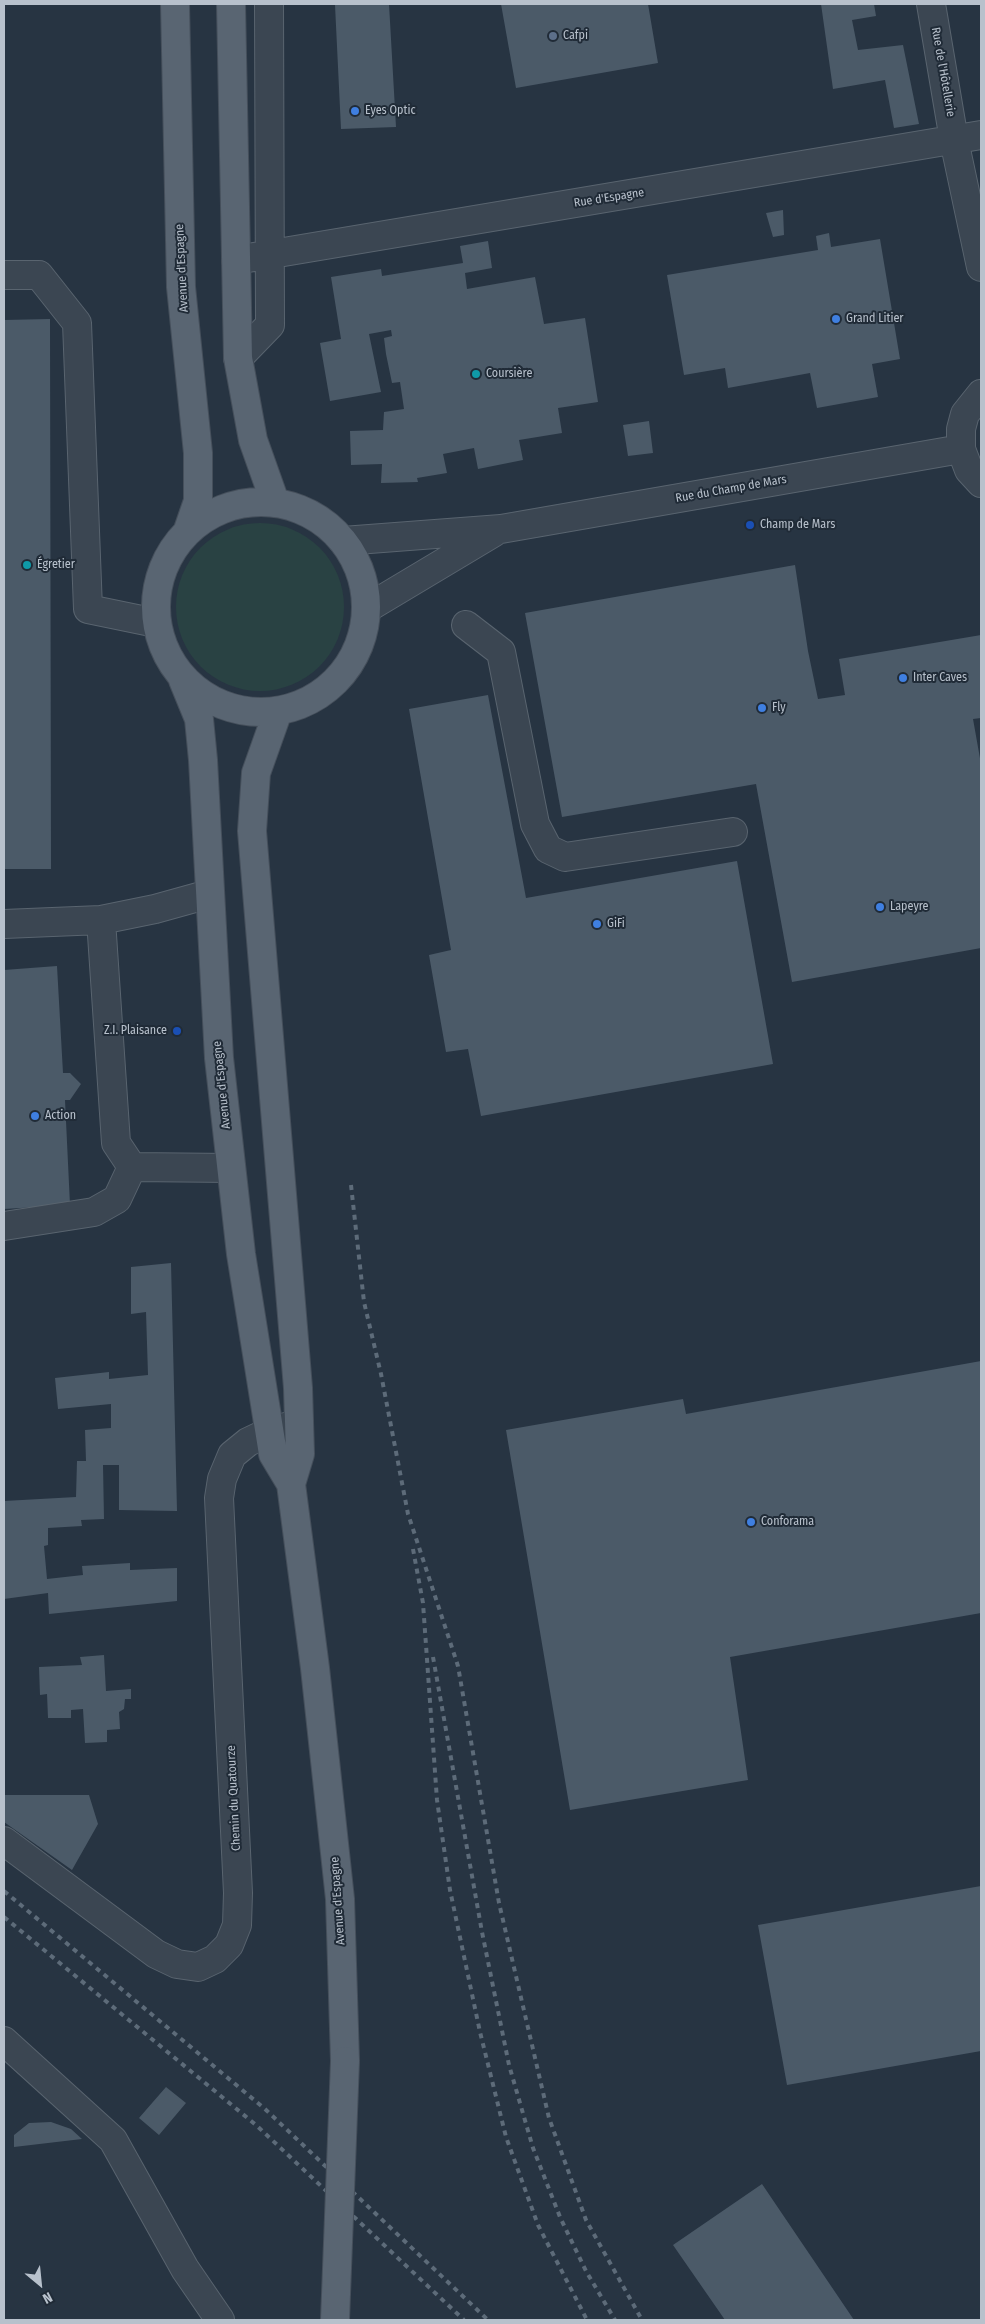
<!DOCTYPE html>
<html>
<head>
<meta charset="utf-8">
<style>
	body { margin:0 }
	#map { position:relative; width:985px; height:2324px; overflow:hidden; background:#273442; font-family:"Fira Sans Condensed",sans-serif }
	canvas { display:block }
	.frame { position:absolute; inset:0; border:5px solid #b8c1cc; pointer-events:none }
	.north { position:absolute; left:15px; top:2259px; width:50px; height:50px; -webkit-text-stroke:4px #202b37; paint-order:stroke; rotate:152deg; font-size:14px; font-weight:700; line-height:20px; text-align:center; color:#b8c1cc }
	.north::after { content:''; display:block; margin:auto; width:18px; height:22px; background:#b8c1cc; clip-path:polygon(50% 0,100% 100%,50% 72%,0 100%) }
</style>
</head>
<body>
<div id="map">
<canvas width="985" height="2324"></canvas>
<div class="frame"></div>
<div class="north">N</div>
</div>
<script>
const context = document.querySelector('canvas').getContext('2d');
context.lineJoin = 'round';
function fill(path, color) {
  context.fillStyle = color;
  context.fill(path, 'evenodd');
}
function shape(rows) {
  const path = new Path2D();
  for (const r of rows) {
    if (r.length === 3) {
      path.moveTo(r[0] + r[2], r[1]);
      path.arc(r[0], r[1], r[2], 0, 2 * Math.PI);
      continue;
    }
    path.moveTo(r[0], r[1]);
    for (let i = 2; i < r.length; i += 2) path.lineTo(r[i], r[i + 1]);
  }
  return path;
}
function strokePath(path, color, width, dash) {
  context.strokeStyle = color;
  context.lineWidth = width;
  context.lineCap = dash ? 'butt' : 'round';
  context.setLineDash(dash || []);
  context.stroke(path);
}
function drawText(font, color, halo, rows, align = 'center') {
  context.font = font + ' "Fira Sans Condensed",sans-serif';
  context.lineWidth = 4;
  context.setLineDash([]);
  context.textBaseline = 'middle';
  context.strokeStyle = halo;
  context.fillStyle = color;
  for (const [text, x, y, turn = 0] of rows) {
    context.save();
    context.translate(x, y);
    context.rotate((+turn || 0) * Math.PI / 180);
    context.textAlign = isNaN(turn) ? turn : align;
    if (halo) context.strokeText(text, 0, 0);
    context.fillText(text, 0, 0);
    context.restore();
  }
}
const green = shape([
	[260,607,84]
]);
const building = shape([
	[348,4,389,4,396,127,341,129,335,5],
	[501,4,648,4,658,63,516,88],
	[821,4,874,4,876,16,852,20,858,50,903,45,919,124,894,128,885,80,833,89],
	[783,210,784,235,773,237,766,213],
	[829,233,831,247,880,239,900,359,872,364,878,397,817,408,810,373,728,388,725,368,684,375,667,275,818,250,816,236],
	[488,241,492,268,465,273,467,289,535,277,544,324,585,318,598,402,558,408,562,433,519,440,523,460,478,469,474,448,443,454,447,473,417,478,418,482,381,483,382,464,351,465,350,431,383,430,384,412,404,409,400,382,392,383,386,354,384,338,392,336,391,330,369,334,381,392,330,401,320,343,341,339,331,277,381,269,382,276,463,263,460,246],
	[50,319,51,869,4,869,4,320],
	[649,421,653,453,628,456,623,425],
	[795,565,808,651,818,699,845,695,839,659,981,635,981,718,973,719,981,764,981,948,792,982,756,784,562,817,525,613],
	[488,695,526,898,737,861,773,1064,481,1116,468,1049,446,1052,429,955,451,950,409,709],
	[57,966,63,1073,70,1073,81,1084,70,1100,65,1100,70,1205,4,1209,4,970],
	[171,1263,177,1511,119,1510,119,1465,103,1465,104,1519,81,1520,82,1526,48,1528,48,1545,44,1546,47,1579,83,1575,82,1566,130,1563,130,1570,177,1568,177,1601,49,1614,48,1593,4,1599,4,1501,76,1497,77,1461,86,1461,85,1430,111,1428,111,1404,58,1409,55,1378,109,1372,109,1379,148,1375,146,1312,131,1314,131,1267],
	[981,1361,981,1613,730,1657,748,1780,570,1810,506,1430,683,1399,686,1414],
	[104,1655,106,1691,131,1689,131,1699,125,1699,124,1709,119,1712,120,1729,107,1730,107,1742,85,1743,83,1709,71,1710,71,1718,48,1718,47,1694,40,1695,39,1667,82,1665,80,1657],
	[4,1795,89,1795,98,1824,72,1870,4,1822],
	[981,1886,981,2051,787,2085,758,1925],
	[166,2087,186,2103,159,2135,139,2118],
	[51,2122,71,2129,82,2139,14,2147,14,2135,29,2123],
	[762,2184,854,2320,725,2320,673,2245]
]);
const minor = shape([
	[931,4,954,140,981,267],
	[236,260,981,135],
	[4,275,39,275,77,323,88,609,156,623],
	[238,358,270,325,269,4],
	[981,394,965,414,961,429,961,449,969,470,981,483],
	[343,541,501,529,961,449],
	[366,609,493,533],
	[466,625,501,652,535,824,548,849,565,857,733,832],
	[101,920,116,1143,132,1167],
	[4,924,101,920,155,909,209,894],
	[4,1226,94,1212,117,1199,132,1167,231,1168],
	[4,1841,156,1954,177,1964,198,1967,215,1959,229,1945,237,1925,238,1893,219,1498,222,1479,232,1455,248,1442,269,1432,299,1423],
	[4,2041,113,2140,185,2269,220,2320]
]);
const major = shape([
	[175,4,181,287,198,453,198,501,188,530],
	[231,4,238,358,253,440,275,502],
	[261,607,105],
	[183,680,199,719,203,760,219,1058,241,1254,273,1454,291,1484],
	[278,711,256,773,252,831,298,1388,300,1454,291,1484,315,1668,340,1899,345,2061]
]);
const rail = shape([
	[351,1185,364,1302,381,1374,408,1514,458,1666,499,1903,549,2118,586,2220,642,2320],
	[413,1549,423,1603,437,1800,450,1890,480,2032,506,2137,538,2225,587,2320],
	[433,1657,482,1932,509,2065,533,2148,560,2217,586,2271,615,2320],
	[4,1891,265,2109,488,2320],
	[4,1917,256,2125,464,2320]
]);
const majorBridge = shape([
	[335,2320,345,2061]
]);
const markers = [
	[553,36,5,"#5c6f8a"],
	[355,111,5,"#3f7fe0"],
	[836,319,5,"#3f7fe0"],
	[476,374,5,"#0f9aa8"],
	[750,525,5,"#1a4fb4"],
	[27,565,5,"#0f9aa8"],
	[903,678,5,"#3f7fe0"],
	[762,708,5,"#3f7fe0"],
	[880,907,5,"#3f7fe0"],
	[597,924,5,"#3f7fe0"],
	[177,1031,5,"#1a4fb4"],
	[35,1116,5,"#3f7fe0"],
	[751,1522,5,"#3f7fe0"]
];
const poiNames = [
	["Cafpi",563,36],
	["Eyes Optic",365,111],
	["Grand Litier",846,319],
	["Coursière",486,374],
	["Champ de Mars",760,525],
	["Égretier",37,565],
	["Inter Caves",913,678],
	["Fly",772,708],
	["Lapeyre",890,907],
	["GiFi",607,924],
	["Z.I. Plaisance",167,1031,"right"],
	["Action",45,1116],
	["Conforama",761,1522]
];
const streetNames = [
	["Rue de l'Hôtellerie",943,72,80],
	["Rue d'Espagne",609,198,-9],
	["Avenue d'Espagne",182,268,-93],
	["Rue du Champ de Mars",731,489,-10],
	["Avenue d'Espagne",222,1085,-96],
	["Chemin du Quatourze",234,1798,-93],
	["Avenue d'Espagne",338,1901,-94]
];
fill(green, '#294243');
fill(building, '#4b5a68');
strokePath(minor, '#59646f', 30);
strokePath(major, '#454f5b', 30);
strokePath(minor, '#3b4652', 28);
strokePath(major, '#596572', 28);
strokePath(rail, '#5d6b79', 4, [5, 5]);
strokePath(majorBridge, '#454f5b', 30, []);
strokePath(majorBridge, '#596572', 28);
for (const [x, y, r, color] of markers) {
  const dot = new Path2D();
  dot.arc(x, y, r, 0, 2 * Math.PI);
  context.fillStyle = color;
  context.fill(dot);
  strokePath(dot, '#202b37', 2);
}
drawText('12px', '#b8c1cc', '#202b37', poiNames, 'left');
drawText('12px', '#b8c1cc', '#202b37', streetNames);
</script>
</body>
</html>
